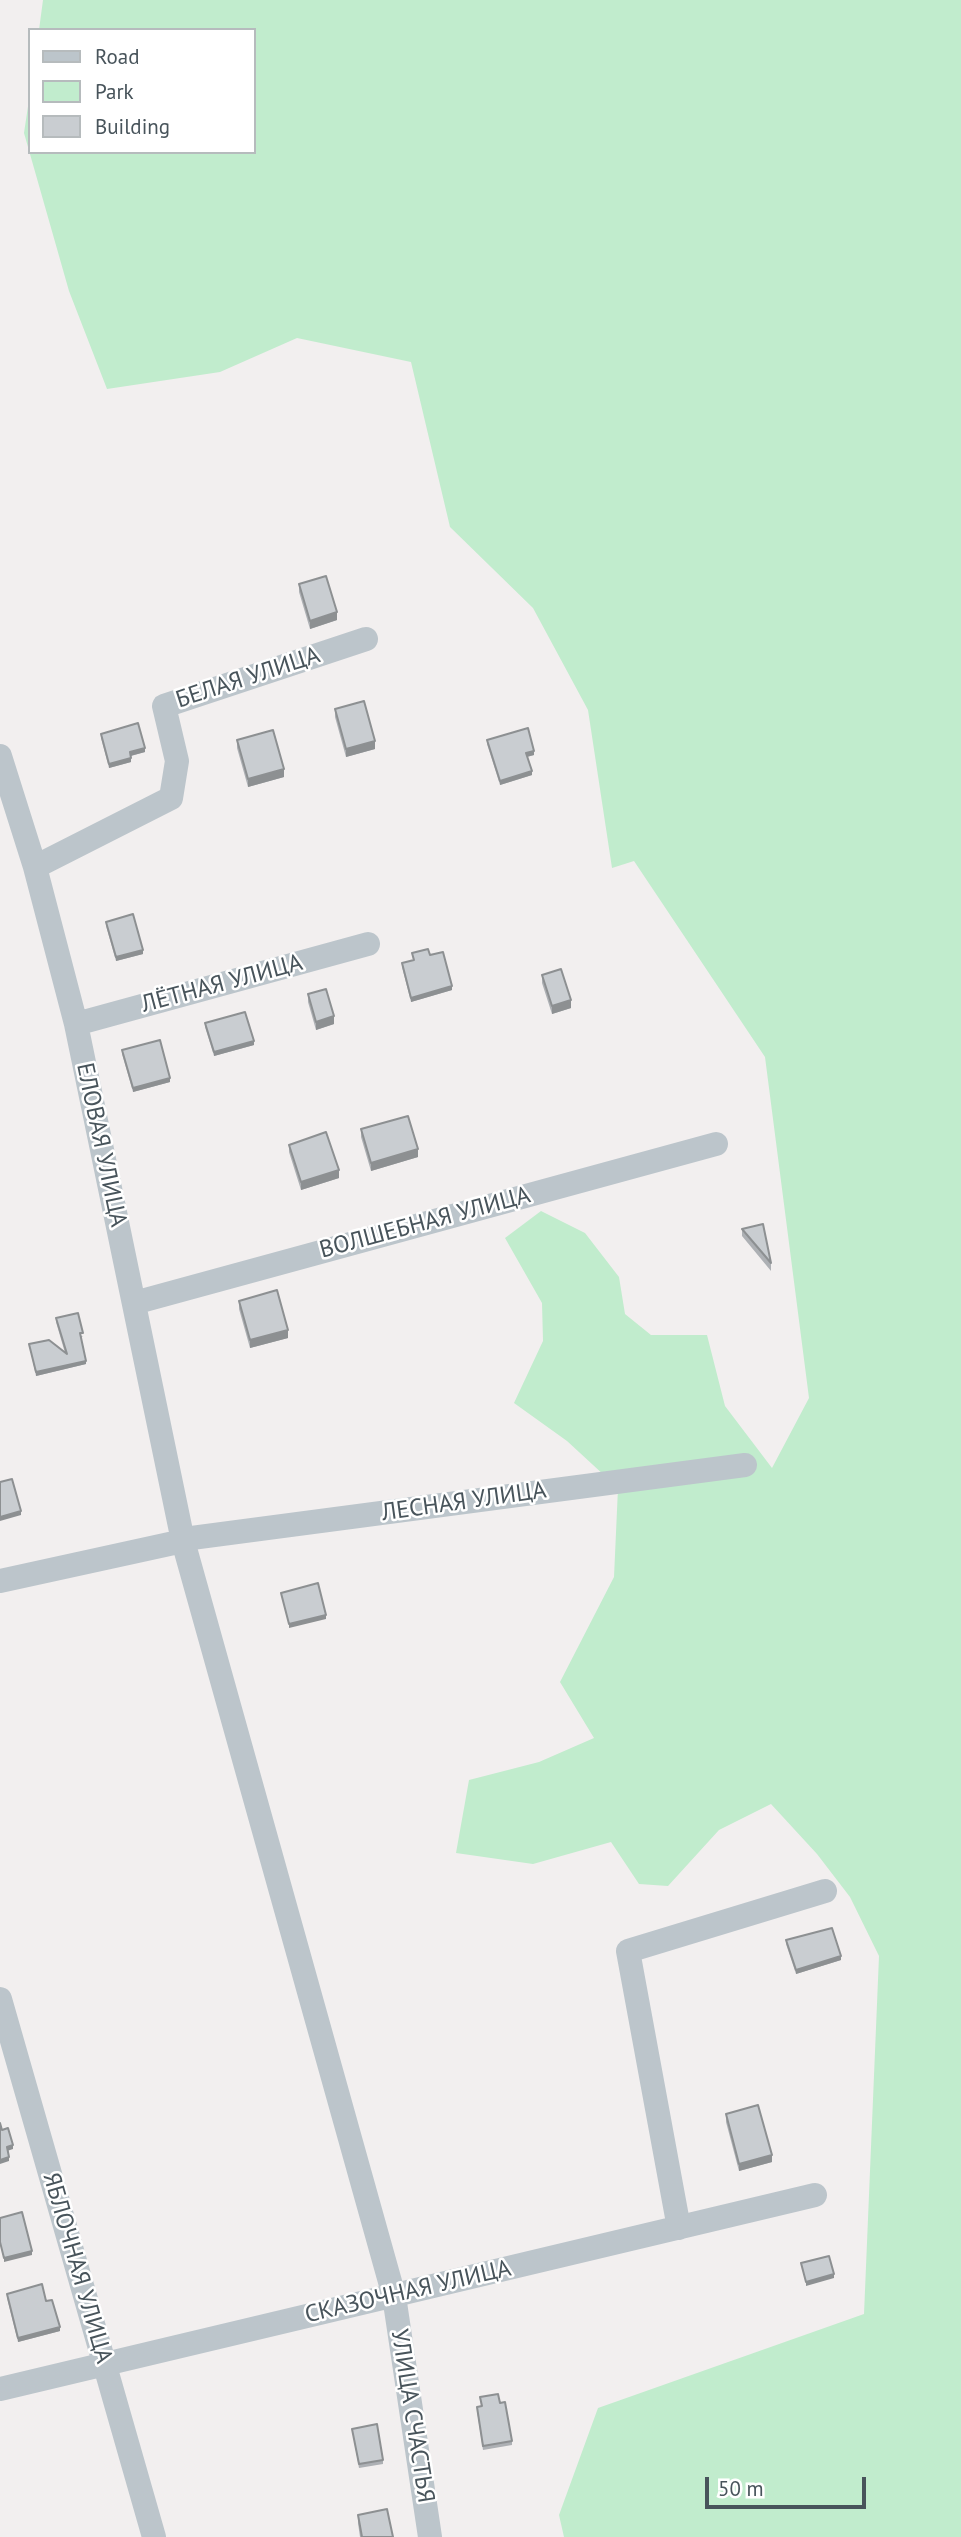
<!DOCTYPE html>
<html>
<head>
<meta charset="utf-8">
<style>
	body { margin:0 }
	#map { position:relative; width:961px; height:2537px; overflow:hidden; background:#f2efef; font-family:"PT Sans",sans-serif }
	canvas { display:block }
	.legend { position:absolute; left:28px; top:28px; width:228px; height:126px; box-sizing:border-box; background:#fff; border:2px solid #b6bbbd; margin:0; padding:9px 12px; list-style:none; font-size:21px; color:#48545b }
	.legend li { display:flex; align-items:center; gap:14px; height:35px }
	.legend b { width:35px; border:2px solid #b6bbbd }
	.scale { position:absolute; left:705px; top:2477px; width:161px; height:32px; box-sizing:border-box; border:4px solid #48545b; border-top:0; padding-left:9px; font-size:21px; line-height:24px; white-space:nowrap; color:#48545b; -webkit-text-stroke:5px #fff; paint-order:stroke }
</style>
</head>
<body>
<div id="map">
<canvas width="961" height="2537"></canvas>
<ul class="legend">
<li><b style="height:9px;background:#bcc5cb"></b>Road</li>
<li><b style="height:19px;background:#c1eccd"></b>Park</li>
<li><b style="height:19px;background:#c9cdd1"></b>Building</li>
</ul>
<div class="scale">50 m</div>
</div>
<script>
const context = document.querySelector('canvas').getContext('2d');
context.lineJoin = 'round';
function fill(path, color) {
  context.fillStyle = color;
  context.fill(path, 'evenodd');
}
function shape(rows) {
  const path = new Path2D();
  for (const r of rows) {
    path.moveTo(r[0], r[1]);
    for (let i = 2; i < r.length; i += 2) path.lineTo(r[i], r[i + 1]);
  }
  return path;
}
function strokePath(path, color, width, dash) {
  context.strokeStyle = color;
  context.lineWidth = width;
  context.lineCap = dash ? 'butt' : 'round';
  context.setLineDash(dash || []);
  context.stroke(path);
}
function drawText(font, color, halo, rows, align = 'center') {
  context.font = font + ' "PT Sans",sans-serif';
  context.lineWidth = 5;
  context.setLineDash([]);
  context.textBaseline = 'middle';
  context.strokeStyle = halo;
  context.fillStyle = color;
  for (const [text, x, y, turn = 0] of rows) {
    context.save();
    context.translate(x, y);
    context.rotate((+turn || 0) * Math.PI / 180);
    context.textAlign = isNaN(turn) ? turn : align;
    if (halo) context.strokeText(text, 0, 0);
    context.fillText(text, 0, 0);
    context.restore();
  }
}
const green = shape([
	[43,0,961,0,961,2537,564,2537,559,2515,598,2408,864,2314,879,1956,850,1897,817,1854,771,1804,719,1830,668,1886,639,1884,611,1842,533,1864,456,1853,469,1780,539,1762,594,1738,560,1682,614,1577,618,1488,567,1441,514,1403,543,1341,542,1303,505,1238,541,1211,585,1233,619,1277,625,1314,651,1335,707,1335,725,1406,772,1468,809,1398,765,1057,634,861,612,868,588,710,533,608,450,527,411,362,297,338,220,372,107,389,69,291,24,133,30,93,30,152,254,152,254,30,39,30]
]);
const street = shape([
	[0,756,35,867,76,1024,183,1541,394,2296,430,2537],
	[35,867,171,798,177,761,164,706,366,639],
	[76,1024,368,944],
	[134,1303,716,1144],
	[184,1539,745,1465],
	[0,1581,183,1541],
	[0,1999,154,2537],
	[679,2228,628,1951,825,1891],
	[0,2389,815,2195]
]);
const wall = shape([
	[299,584,337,620,310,629,299,592],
	[335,709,375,749,346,757,335,717],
	[101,734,145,752,131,756,131,762,109,768,101,738],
	[237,740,284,777,248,787,237,748],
	[487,740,534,755,527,757,532,775,500,785,487,744],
	[106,922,143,954,116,961,106,926],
	[412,953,430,955,452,990,411,1002,402,967,402,963,413,960],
	[542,975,571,1008,552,1014,542,983],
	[308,994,334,1024,316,1030,308,1002],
	[205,1023,254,1045,214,1056,205,1027],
	[122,1050,170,1082,133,1092,122,1054],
	[361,1129,418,1157,371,1171,361,1137],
	[289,1145,339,1178,301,1190,289,1152],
	[742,1229,771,1263,771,1271,742,1236],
	[239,1301,288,1338,250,1348,239,1309],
	[56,1318,83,1337,81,1337,86,1364,36,1376,29,1344,65,1353,56,1322],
	[786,1940,841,1960,796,1974,786,1944],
	[726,2114,772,2162,739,2171,726,2122],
	[7,2294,46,2301,60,2331,18,2342,7,2298],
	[480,2397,500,2403,512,2441,512,2445,483,2450,477,2411,477,2407,481,2406],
	[352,2429,383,2460,383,2464,359,2468],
	[358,2515,393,2537,360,2537,358,2523]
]);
const shadedWall = shape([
	[337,612,337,620,310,629,310,621],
	[375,741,375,749,346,757,346,749],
	[145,748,145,752,130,756,130,752],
	[534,751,534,755,526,757,526,753],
	[131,758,131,762,109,768,109,764],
	[284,769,284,777,248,787,248,779],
	[532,771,532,775,500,785,500,781],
	[143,950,143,954,116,961,116,957],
	[452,986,452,990,411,1002,411,998],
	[571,1000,571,1008,552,1014,552,1006],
	[334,1016,334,1024,316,1030,316,1022],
	[254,1041,254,1045,214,1056,214,1052],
	[170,1078,170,1082,133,1092,133,1088],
	[418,1149,418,1157,371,1171,371,1163],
	[339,1170,339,1178,301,1190,301,1182],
	[288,1330,288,1338,250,1348,250,1340],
	[86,1361,86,1364,36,1376,36,1372],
	[21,1511,21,1515,0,1521,0,1517],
	[326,1615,326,1619,289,1628,289,1624],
	[841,1956,841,1960,796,1974,796,1970],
	[13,2145,13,2149,7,2151,7,2147],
	[772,2155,772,2162,739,2171,739,2164],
	[9,2157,9,2161,0,2164,0,2160],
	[32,2251,32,2255,4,2262,4,2258],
	[834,2274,834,2278,806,2286,806,2282],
	[60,2327,60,2331,18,2342,18,2338]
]);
const building = shape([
	[326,576,337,612,310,621,299,584,326,576],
	[364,701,375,741,346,749,335,709,364,701],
	[138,723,145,748,130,752,131,758,109,764,101,734,138,723],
	[528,728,534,751,526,753,532,771,500,781,487,740,528,728],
	[273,730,284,769,248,779,237,740,273,730],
	[133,914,143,950,116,957,106,922,133,914],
	[428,949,430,955,443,952,452,986,411,998,402,963,414,960,412,953,428,949],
	[561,969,571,1000,552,1006,542,975,561,969],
	[326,989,334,1016,316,1022,308,994,326,989],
	[245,1012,254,1041,214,1052,205,1023,245,1012],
	[160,1040,170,1078,133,1088,122,1050,160,1040],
	[408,1116,418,1149,371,1163,361,1129,408,1116],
	[326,1132,339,1170,301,1182,289,1145,326,1132],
	[763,1224,771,1263,742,1229,763,1224],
	[277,1290,288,1330,250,1340,239,1301,277,1290],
	[78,1313,83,1333,80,1333,86,1361,36,1372,29,1344,49,1340,67,1354,56,1318,78,1313],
	[12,1479,21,1511,0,1517,0,1482,12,1479],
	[318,1583,326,1615,289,1624,281,1593,318,1583],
	[832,1928,841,1956,796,1970,786,1940,832,1928],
	[758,2105,772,2155,739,2164,726,2114,758,2105],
	[0,2123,2,2130,8,2128,13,2145,7,2147,9,2157,0,2160,0,2123],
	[22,2212,32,2251,4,2258,0,2242,0,2218,22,2212],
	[829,2256,834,2274,806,2282,801,2263,829,2256],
	[42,2284,46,2301,52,2300,60,2327,18,2338,7,2294,42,2284],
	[498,2394,500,2403,505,2402,512,2441,483,2446,477,2407,482,2406,480,2397,498,2394],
	[377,2424,383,2460,359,2464,352,2429,377,2424],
	[387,2509,393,2537,362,2537,358,2515,387,2509]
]);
const streetNames = [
	["БЕЛАЯ УЛИЦА",248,678,-18],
	["ЛЁТНАЯ УЛИЦА",222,984,-15],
	["ЕЛОВАЯ УЛИЦА",101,1145,78],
	["ВОЛШЕБНАЯ УЛИЦА",425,1223,-15],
	["ЛЕСНАЯ УЛИЦА",464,1502,-8],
	["ЯБЛОЧНАЯ УЛИЦА",77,2268,74],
	["СКАЗОЧНАЯ УЛИЦА",408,2292,-13],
	["УЛИЦА СЧАСТЬЯ",412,2416,81]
];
fill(green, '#c1eccd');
strokePath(street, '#bcc5cb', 24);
fill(wall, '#adb0b4');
fill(shadedWall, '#8d9092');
fill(building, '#c9cdd1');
strokePath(building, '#8d9092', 2);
drawText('24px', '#48545b', '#fff', streetNames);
</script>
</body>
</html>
